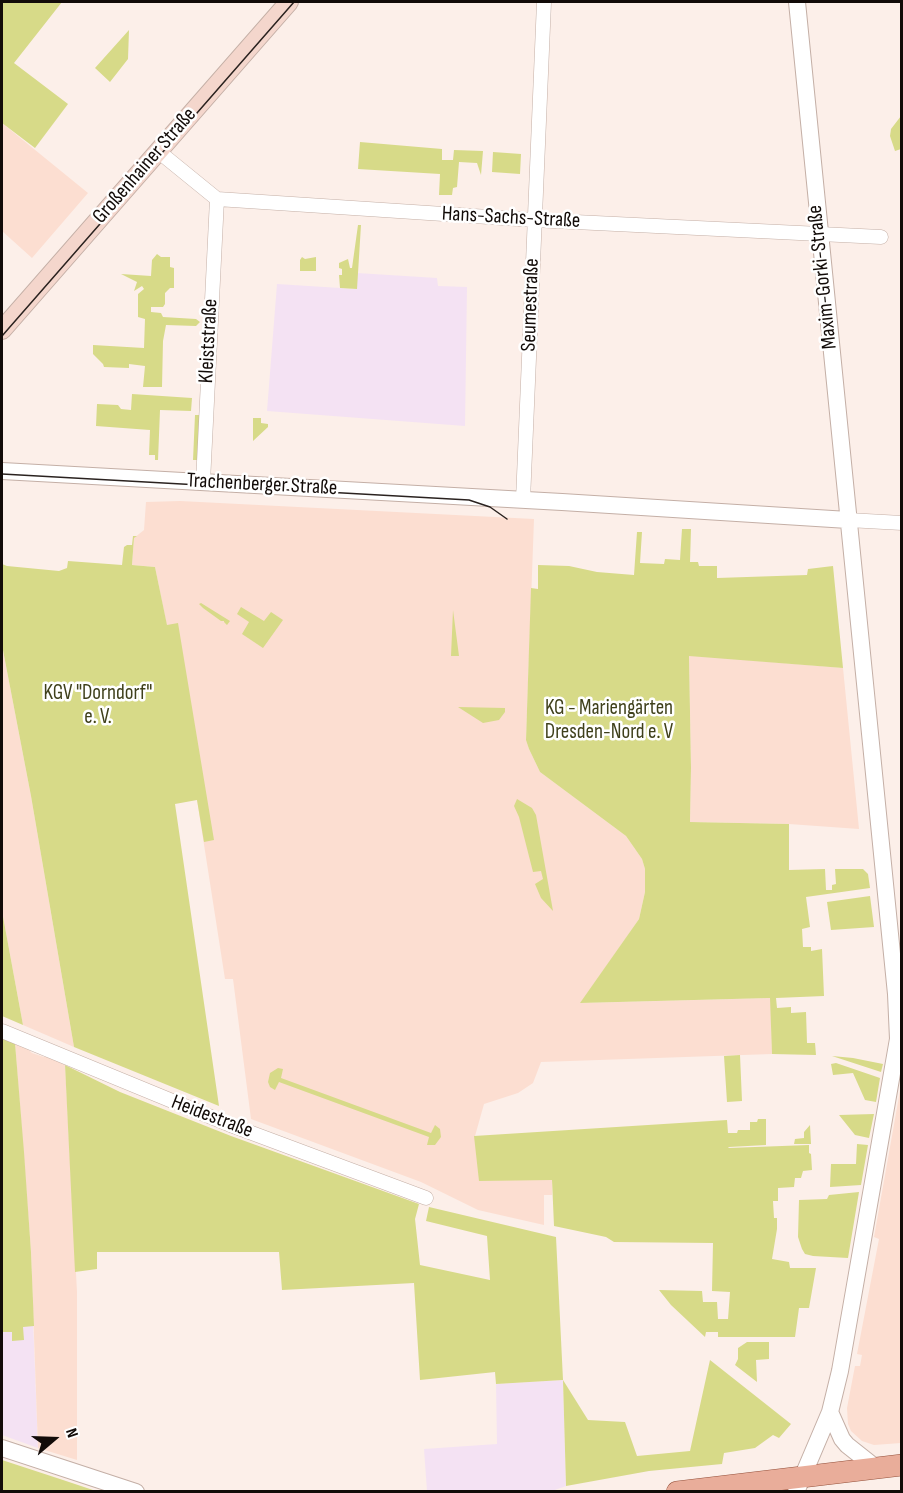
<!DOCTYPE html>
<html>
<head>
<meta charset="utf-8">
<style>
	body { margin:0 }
	#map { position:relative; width:903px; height:1493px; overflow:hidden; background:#fcefe9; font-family:"Sofia Sans Condensed",sans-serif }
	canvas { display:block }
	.frame { position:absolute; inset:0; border:3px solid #120b08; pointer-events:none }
	.north { position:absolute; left:24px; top:1409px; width:60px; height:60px; -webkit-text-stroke:4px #fff; paint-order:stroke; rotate:71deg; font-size:16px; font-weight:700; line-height:24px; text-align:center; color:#120b08 }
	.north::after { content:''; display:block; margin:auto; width:21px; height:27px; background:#120b08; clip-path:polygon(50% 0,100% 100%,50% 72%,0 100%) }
</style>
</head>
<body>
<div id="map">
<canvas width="903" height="1493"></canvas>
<div class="frame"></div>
<div class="north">N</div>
</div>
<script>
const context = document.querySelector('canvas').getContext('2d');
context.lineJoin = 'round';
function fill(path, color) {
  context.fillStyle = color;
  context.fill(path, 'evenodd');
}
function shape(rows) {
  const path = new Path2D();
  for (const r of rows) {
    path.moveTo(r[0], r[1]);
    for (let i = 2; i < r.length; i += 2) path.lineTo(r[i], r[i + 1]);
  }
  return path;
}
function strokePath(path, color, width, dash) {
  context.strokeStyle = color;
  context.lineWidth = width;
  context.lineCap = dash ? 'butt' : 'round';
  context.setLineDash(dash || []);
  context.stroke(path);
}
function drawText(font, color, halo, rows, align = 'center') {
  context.font = font + ' "Sofia Sans Condensed",sans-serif';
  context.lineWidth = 5;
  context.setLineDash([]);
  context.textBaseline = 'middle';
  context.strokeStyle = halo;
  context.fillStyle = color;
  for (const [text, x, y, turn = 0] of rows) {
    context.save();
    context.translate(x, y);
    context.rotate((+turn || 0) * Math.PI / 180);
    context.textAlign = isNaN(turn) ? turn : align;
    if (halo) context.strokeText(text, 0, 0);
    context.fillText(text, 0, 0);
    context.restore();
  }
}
const commercial = shape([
	[357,273,437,278,438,286,467,287,465,426,267,411,277,284,356,289],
	[2,1292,32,1294,38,1448,2,1435],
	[563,1380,566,1486,549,1492,427,1491,424,1449,497,1444,496,1384]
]);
const built = shape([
	[2,123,88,193,32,258,2,231],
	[180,501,534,519,526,739,529,749,540,772,626,836,642,859,645,869,645,892,639,919,581,1003,771,998,772,1054,541,1062,533,1083,518,1093,484,1104,475,1136,552,1180,552,1195,544,1195,544,1225,478,1210,421,1182,251,1119,233,979,225,979,180,691,155,567,132,565,134,538,144,530,146,502],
	[2,645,31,796,74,1047,23,1025,2,911],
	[689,655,843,668,859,829,789,824,690,822,691,768],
	[15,1043,26,1047,32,1053,44,1057,52,1057,65,1065,77,1292,77,1460,38,1448,31,1252],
	[901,1085,901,1443,874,1445,862,1441,851,1431,848,1424,847,1408,855,1366,860,1366,862,1355,857,1354,879,1239,874,1237]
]);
const green = shape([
	[2,2,62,2,14,63,68,104,35,148,2,123],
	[129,30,128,59,110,82,95,68],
	[901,116,901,149,895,151,890,136,891,129],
	[360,142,442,149,442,160,453,160,454,150,483,151,481,175,477,163,459,162,457,187,453,188,452,195,439,195,440,174,358,169],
	[493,152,521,154,520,174,492,172],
	[358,225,361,225,357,289,340,288,339,275,342,275,342,269,339,268,339,263,348,259,350,268,352,268],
	[157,254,161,257,170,257,170,267,174,268,174,288,170,288,165,293,165,304,163,307,151,307,151,312,161,313,163,317,196,319,200,322,196,326,166,325,163,341,162,387,143,387,145,366,129,364,129,368,104,367,103,364,93,354,93,345,144,348,145,319,138,317,138,294,144,289,142,286,134,291,137,282,121,274,151,276,152,260],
	[302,257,305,259,316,257,316,271,300,271,300,260],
	[132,394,192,398,191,411,160,410,158,460,155,460,155,455,149,455,150,430,96,426,97,404,118,405,121,409,131,410],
	[195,415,200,415,198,460,193,460],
	[253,418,261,418,261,423,268,424,268,427,253,441],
	[682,529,691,529,690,562,698,562,699,566,717,566,717,578,807,575,808,569,833,566,843,668,689,656,691,768,690,822,789,824,789,870,825,869,826,890,832,890,832,885,836,884,835,869,863,869,868,874,870,888,806,897,810,927,802,929,803,947,811,947,811,951,822,949,824,996,776,998,777,1008,791,1007,791,1013,806,1012,807,1043,815,1043,816,1055,772,1054,770,998,580,1003,639,919,645,892,645,869,642,859,626,836,540,772,529,749,526,740,531,588,538,589,538,565,569,566,597,572,634,575,637,532,642,532,640,563,664,564,665,559,680,560],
	[133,536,137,536,134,538,132,565,155,567,167,625,178,623,214,840,204,842,197,800,175,804,219,1106,74,1047,31,796,2,645,2,564,7,566,59,571,67,568,68,561,122,565,124,547,127,545,132,545],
	[201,603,230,621,227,625,224,622,224,621,221,621,203,608,199,604],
	[241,607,264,621,271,612,283,620,263,648,242,634,249,622,237,614],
	[453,610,459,656,451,656],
	[458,707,505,708,505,712,499,720,483,723],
	[517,799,532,808,536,815,553,911,541,898,535,884,543,879,541,871,533,872,519,817,514,806],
	[870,896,874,927,831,930,827,902],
	[2,911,23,1025,2,1016],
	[2,1038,15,1043,24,1152,31,1252,34,1326,23,1327,24,1340,12,1341,12,1332,2,1332],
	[740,1055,742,1101,727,1102,724,1056],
	[832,1056,853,1058,883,1064,881,1072],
	[836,1063,880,1078,876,1102,865,1100,853,1073,833,1075,831,1064],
	[65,1065,120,1092,231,1136,419,1204,415,1219,420,1265,490,1280,487,1236,426,1221,429,1207,556,1237,563,1380,588,1420,625,1422,637,1456,690,1451,710,1360,791,1424,779,1438,773,1435,755,1448,724,1453,722,1464,649,1471,566,1486,563,1380,496,1384,495,1372,420,1380,414,1283,282,1290,279,1252,97,1252,97,1269,75,1272],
	[278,1068,283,1069,281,1078,431,1133,435,1125,440,1129,441,1137,435,1145,427,1145,429,1137,279,1082,275,1090,270,1087,268,1082,270,1073],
	[874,1114,869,1138,855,1135,839,1115],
	[758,1119,766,1119,766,1145,729,1147,728,1148,809,1145,809,1153,811,1154,812,1170,803,1171,801,1178,795,1178,794,1187,778,1188,778,1201,773,1201,774,1218,777,1218,777,1229,772,1259,789,1262,790,1268,816,1268,809,1308,799,1308,795,1337,718,1337,718,1332,706,1332,705,1337,671,1305,659,1290,702,1291,703,1302,717,1302,718,1319,728,1319,730,1292,712,1291,713,1243,614,1242,606,1237,554,1226,552,1180,479,1181,474,1136,727,1120,728,1133,737,1133,738,1130,750,1130,750,1122,757,1122],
	[810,1125,811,1144,794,1144,795,1139,804,1138,804,1132],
	[857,1144,868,1145,861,1185,830,1187,831,1164,856,1164],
	[859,1192,848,1258,813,1256,805,1254,802,1249,798,1237,799,1200,827,1199,829,1195],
	[747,1342,769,1342,769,1359,756,1360,757,1382,735,1365,738,1359,738,1348],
	[2,1460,63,1480,96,1491,2,1491]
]);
const minor = shape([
	[158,151,217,199,534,220,881,237],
	[203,482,217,199],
	[523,500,544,2],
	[848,520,902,523],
	[2,1031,233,1126,426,1198]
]);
const tertiary = shape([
	[2,471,562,502,848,520],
	[830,1412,842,1439,847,1445,876,1468],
	[2,1448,136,1492],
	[796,1492,830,1412,840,1371,898,1039,896,994,797,2]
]);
const secondary = shape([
	[2,330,289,2]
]);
const primary = shape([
	[677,1492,902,1465]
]);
const tram = shape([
	[2,336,294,2],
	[2,474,469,500,490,507,507,519]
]);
const streetNames = [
	["Großenhainer Straße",145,166,-49],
	["Hans-Sachs-Straße",511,218,3],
	["Maxim-Gorki-Straße",823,277,-96],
	["Seumestraße",531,305,-88],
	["Kleiststraße",209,341,-87],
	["Trachenberger Straße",262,485,3],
	["Heidestraße",212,1117,21]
];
const parkNames = [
	["KGV \"Dorndorf\"",98,694],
	["e. V.",98,718],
	["KG - Mariengärten",609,709],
	["Dresden-Nord e. V",609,733]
];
fill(commercial, '#f4e2f3');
fill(built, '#fcded1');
fill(green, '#d7da88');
strokePath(minor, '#c4afa6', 15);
strokePath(tertiary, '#c4afa6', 18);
strokePath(secondary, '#c4afa6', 20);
strokePath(primary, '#94513b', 22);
strokePath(minor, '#fff', 14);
strokePath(tertiary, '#fff', 16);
strokePath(secondary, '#f4d6cc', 18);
strokePath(primary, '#e9ad9a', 21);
strokePath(tram, '#2a221f', 1.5);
drawText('21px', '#120b08', '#fff', streetNames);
drawText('21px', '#3f401b', '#fff', parkNames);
</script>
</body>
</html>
